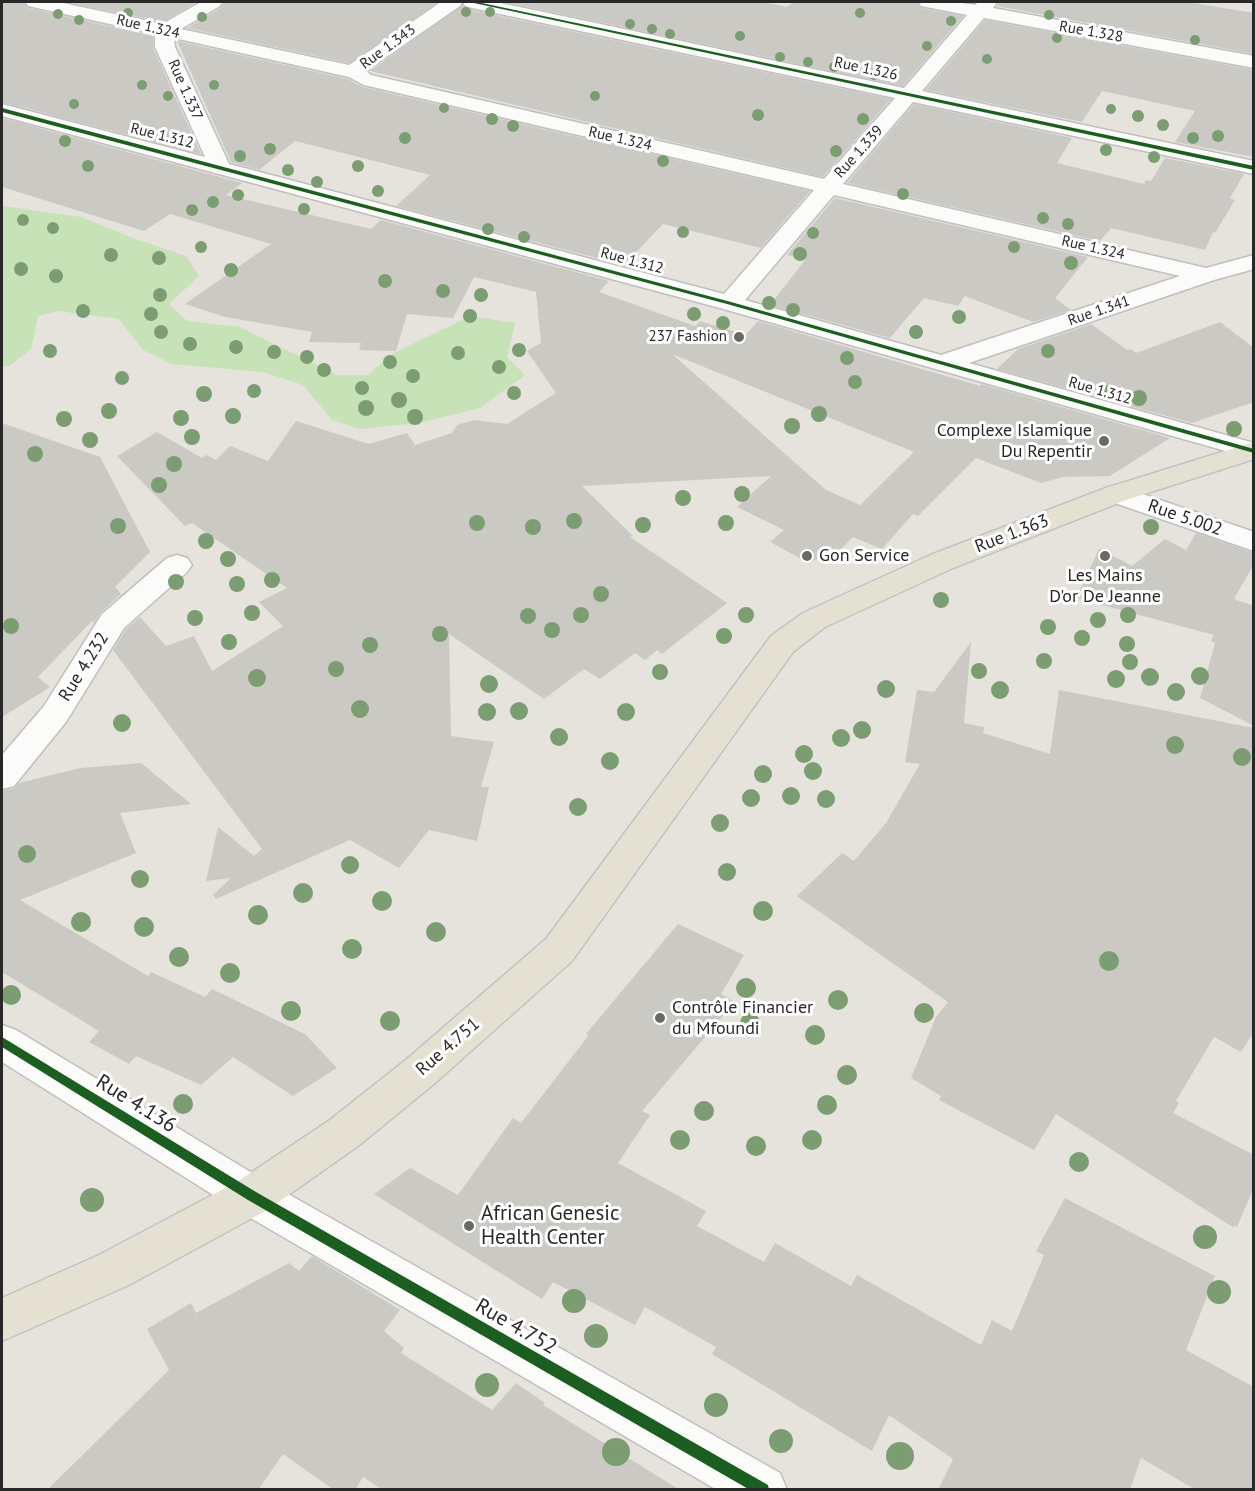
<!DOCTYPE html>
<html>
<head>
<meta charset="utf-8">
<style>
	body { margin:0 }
	#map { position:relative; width:1255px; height:1491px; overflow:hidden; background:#e6e3dd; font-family:"PT Sans",sans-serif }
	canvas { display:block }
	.frame { position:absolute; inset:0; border:3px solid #282828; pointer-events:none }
</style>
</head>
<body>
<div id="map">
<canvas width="1255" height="1491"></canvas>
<div class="frame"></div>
</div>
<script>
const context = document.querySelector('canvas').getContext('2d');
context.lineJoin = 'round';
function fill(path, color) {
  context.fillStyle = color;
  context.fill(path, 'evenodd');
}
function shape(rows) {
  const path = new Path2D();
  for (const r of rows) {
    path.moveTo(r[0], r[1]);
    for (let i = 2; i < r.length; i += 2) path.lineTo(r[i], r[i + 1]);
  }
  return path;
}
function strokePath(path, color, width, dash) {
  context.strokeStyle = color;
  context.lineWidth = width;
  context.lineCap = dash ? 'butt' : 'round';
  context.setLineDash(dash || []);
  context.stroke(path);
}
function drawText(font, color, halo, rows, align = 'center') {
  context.font = font + ' "PT Sans",sans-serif';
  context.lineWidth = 6;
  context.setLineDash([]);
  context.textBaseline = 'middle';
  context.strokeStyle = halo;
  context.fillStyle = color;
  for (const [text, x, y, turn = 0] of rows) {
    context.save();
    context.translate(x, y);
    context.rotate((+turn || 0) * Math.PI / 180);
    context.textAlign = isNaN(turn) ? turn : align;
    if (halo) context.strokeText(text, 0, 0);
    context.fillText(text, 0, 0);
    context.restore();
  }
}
const green = shape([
	[2,206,81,217,133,238,186,256,199,276,169,304,187,321,240,327,337,375,368,375,392,354,470,316,515,323,507,357,525,375,480,408,419,423,360,429,332,420,303,385,263,372,172,364,143,350,119,319,58,311,38,316,31,349,9,366,2,366]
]);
const building = shape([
	[2,2,24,2,28,8,153,36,153,48,201,154,2,102],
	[67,2,197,2,162,22],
	[224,2,438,2,349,63,187,28,221,8],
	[505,2,764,2,787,7,793,2,917,2,921,8,963,16,903,86],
	[999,2,1187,2,1254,13,1254,54,997,6],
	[462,6,471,10,891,99,823,177,370,71],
	[985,20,1254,70,1254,157,1175,142,1195,111,1102,91,1082,122,926,90],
	[177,41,348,79,363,87,810,191,761,248,663,224,624,265,396,206,430,175,295,141,259,170,231,162],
	[914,104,1072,138,1057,163,1144,184,1146,180,1151,181,1165,158,1244,174,1230,198,1235,200,1215,233,1213,232,1205,250,1111,228,1100,241,847,183],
	[2,118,242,183,226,195,371,229,381,220,609,281,599,292,695,326,700,321,746,335,758,321,980,386,981,384,1170,438,1110,476,1063,477,1041,483,976,458,918,516,913,514,882,549,853,537,830,560,822,556,809,563,770,542,784,530,737,507,771,476,582,486,633,536,630,537,727,603,662,654,657,650,645,660,635,653,600,679,584,669,544,699,449,634,451,736,494,742,481,787,489,787,477,841,429,830,399,868,350,840,216,899,213,895,231,878,206,881,218,827,254,856,262,849,113,650,126,629,140,617,166,646,194,636,212,671,283,626,259,602,287,588,192,523,185,526,117,456,157,432,202,458,206,455,216,460,230,446,268,461,296,421,369,444,407,433,415,445,452,433,457,425,474,420,507,424,556,393,527,351,541,343,536,292,474,277,453,318,407,314,396,351,359,350,361,343,309,342,312,332,225,317,185,304,271,244,170,214,144,231,2,187],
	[672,354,914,452,860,505,826,490],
	[835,198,1088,257,1055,298,1071,310,1033,322,965,296,958,306,924,298,890,338,770,305,806,259,787,255],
	[1220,322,1254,348,1254,402,1192,423,997,369,1018,349,1091,324,1127,350,1131,349,1136,353],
	[2,423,100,457,150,552,115,587,121,594,101,612,94,623,92,621,38,677,50,687,2,717],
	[1196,533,1254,553,1254,564,1234,599,1254,606,1254,726,1200,698,1215,643,1211,641,1214,635,1076,598,1099,549,1132,566,1165,539,1186,550],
	[971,642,964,723,984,727,983,733,1050,754,1059,690,1254,728,1254,1032,1241,1052,1214,1037,1176,1101,1179,1103,1173,1113,1254,1155,1254,1187,1237,1227,1235,1225,1234,1228,1056,1114,1034,1150,939,1100,941,1096,911,1078,936,1017,948,1002,797,896,842,853,854,861,886,823,920,764,905,762,917,690,934,692],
	[141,763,191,804,120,813,136,853,20,900,148,976,151,972,205,997,212,989,305,1034,337,1068,293,1096,233,1057,201,1085,136,1056,129,1064,89,1042,99,1031,2,972,2,791,15,788,19,783,80,768],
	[678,924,744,955,721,994,735,1002,642,1111,650,1115,618,1163,706,1211,697,1226,764,1262,775,1243,851,1286,857,1275,981,1345,992,1320,1012,1331,1044,1255,1036,1251,1065,1198,1215,1276,1186,1350,1254,1387,1254,1490,1196,1490,1141,1458,1130,1490,938,1490,953,1459,889,1415,872,1451,712,1354,716,1347,645,1307,635,1325,553,1282,542,1299,374,1194,410,1168,458,1195,513,1118,521,1123,589,1035,586,1034],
	[312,1256,400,1310,384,1331,404,1348,401,1353,492,1410,516,1383,545,1403,543,1405,680,1490,383,1490,363,1477,355,1490,334,1490,283,1454,258,1490,47,1490,169,1370,147,1329,191,1303,196,1313,289,1263,299,1271]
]);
const minor = shape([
	[26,2,58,2,162,24,201,2,222,2,220,6,181,29,349,65,441,2,462,2,460,6,366,71,371,75,824,179,895,98,472,8,465,6,463,2,496,2,904,88,967,15,921,6,919,2,956,2,975,5,978,2,997,2,993,8,1254,56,1254,68,984,18,922,91,1254,161,1254,174,913,102,843,184,1206,268,1254,255,1254,269,1214,280,969,363,1254,443,1254,459,720,308,2,116,2,104,205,157,155,47,155,34,28,6,26,2],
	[174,38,349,77,364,85,814,190,724,294,229,164,175,47,174,38],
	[834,195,1180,276,941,355,745,300,834,195],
	[1116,485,1254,532,1254,551,1106,500,1102,494,1106,488,1116,485],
	[177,555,187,558,192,565,187,572,124,628,66,722,14,786,2,789,2,755,44,706,102,614,167,558,177,555],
	[2,1025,16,1030,267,1182,780,1473,787,1490,717,1490,237,1210,2,1062,2,1025]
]);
const major = shape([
	[1254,442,1254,459,1126,500,953,568,825,627,793,652,572,961,435,1083,358,1146,267,1210,129,1285,2,1341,2,1298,99,1255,237,1182,330,1120,407,1059,546,939,771,636,803,613,933,554,1106,488,1254,442]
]);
const cycleway = shape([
	[469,2,477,2,1254,166,1254,170,469,2],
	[2,108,731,302,1254,449,1254,453,727,304,2,112,2,108],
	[2,1037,256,1192,768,1485,769,1490,750,1490,248,1200,2,1047,2,1037]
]);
const trees = [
	[466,12,5],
	[490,12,5],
	[128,13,5],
	[860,13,5],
	[58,14,5],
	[1049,15,5],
	[202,17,5],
	[79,20,5],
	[951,21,5],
	[630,24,5],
	[652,29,5],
	[670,34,5],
	[740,36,5],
	[1057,38,5],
	[1195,40,5],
	[927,46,5],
	[780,57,5],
	[987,59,5],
	[808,62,5],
	[834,67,5],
	[874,75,5],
	[142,85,5],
	[214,85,5],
	[168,96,5],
	[595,96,5],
	[74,104,5],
	[444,108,5],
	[1111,109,5],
	[758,115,6],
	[1138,116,6],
	[492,119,6],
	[863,119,6],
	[1163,125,6],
	[513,126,6],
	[1218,136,6],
	[405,138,6],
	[1193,138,6],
	[65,141,6],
	[270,149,6],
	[1106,150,6],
	[836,151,6],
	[240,156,6],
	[1154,157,6],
	[663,161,6],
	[88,166,6],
	[358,166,6],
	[288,170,6],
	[317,182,6],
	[378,191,6],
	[903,194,6],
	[238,195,6],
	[213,202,6],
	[304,209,6],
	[192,210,6],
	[1043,218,6],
	[23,220,6],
	[1068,224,6],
	[53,228,6],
	[488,229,6],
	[683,232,6],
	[813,233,6],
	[524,237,6],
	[201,247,6],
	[1014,247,6],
	[800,254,7],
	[111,255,7],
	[159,258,7],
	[1071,263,7],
	[21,269,7],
	[231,270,7],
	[56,276,7],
	[385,281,7],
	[443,291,7],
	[160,295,7],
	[481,295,7],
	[769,303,7],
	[793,310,7],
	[83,311,7],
	[151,314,7],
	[694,314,7],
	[470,316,7],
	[959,317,7],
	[723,323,7],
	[161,332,7],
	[916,332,7],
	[190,344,7],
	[236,347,7],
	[519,350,7],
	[50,351,7],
	[1048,351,7],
	[274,352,7],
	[458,353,7],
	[307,357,7],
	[847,358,7],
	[390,362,7],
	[499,367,7],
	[324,370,7],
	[413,376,7],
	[122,378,7],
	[855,382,7],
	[362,388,7],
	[254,391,7],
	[1105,392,7],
	[514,393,7],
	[204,394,8],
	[1139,398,8],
	[399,400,8],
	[366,408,8],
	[109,411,8],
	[819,414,8],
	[233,416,8],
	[415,417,8],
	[181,418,8],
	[64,419,8],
	[792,426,8],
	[1234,429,8],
	[192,437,8],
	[90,440,8],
	[35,454,8],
	[174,464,8],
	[159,485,8],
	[742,494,8],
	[683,498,8],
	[574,521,8],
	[477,523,8],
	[726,523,8],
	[643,525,8],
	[118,526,8],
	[533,527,8],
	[1151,527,8],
	[206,541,8],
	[228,559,8],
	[272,580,8],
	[176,582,8],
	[237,584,8],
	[601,594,8],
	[941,600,8],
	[252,613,8],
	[581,615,8],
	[746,615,8],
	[1128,615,8],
	[528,616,8],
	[195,618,8],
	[1098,620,8],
	[11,626,8],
	[1048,627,8],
	[552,630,8],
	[440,634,8],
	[724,636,8],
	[1082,638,8],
	[229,642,8],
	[1127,644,8],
	[370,645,8],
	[1044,661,8],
	[1130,662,8],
	[336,669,8],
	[979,671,8],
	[660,672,8],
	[1200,676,9],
	[1150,677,9],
	[257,678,9],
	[1116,679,9],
	[489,684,9],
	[886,689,9],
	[1000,690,9],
	[1176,692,9],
	[360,709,9],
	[519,711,9],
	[487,712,9],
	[626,712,9],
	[122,723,9],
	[862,730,9],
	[559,737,9],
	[841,738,9],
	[1175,745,9],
	[804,754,9],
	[1242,757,9],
	[610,761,9],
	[813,771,9],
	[763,774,9],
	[791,796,9],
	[751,798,9],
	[826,799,9],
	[578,807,9],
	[720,823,9],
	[27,854,9],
	[350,865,9],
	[727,872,9],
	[140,879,9],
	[303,893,10],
	[382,901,10],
	[763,911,10],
	[258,915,10],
	[81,922,10],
	[144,927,10],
	[436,932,10],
	[352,949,10],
	[179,957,10],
	[1109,961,10],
	[230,973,10],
	[746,988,10],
	[11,995,10],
	[838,1000,10],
	[291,1011,10],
	[924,1013,10],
	[390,1021,10],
	[750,1023,10],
	[815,1035,10],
	[847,1075,10],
	[183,1104,10],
	[827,1105,10],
	[704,1111,10],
	[680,1140,10],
	[812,1140,10],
	[756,1146,10],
	[1079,1162,10],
	[92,1200,12],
	[1205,1237,12],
	[1219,1292,12],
	[574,1301,12],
	[596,1336,12],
	[487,1385,12],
	[716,1405,12],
	[781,1441,12],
	[616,1452,14],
	[900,1456,14]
];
const markers = [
	[739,337,6,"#6a6967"],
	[1104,441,6,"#6a6967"],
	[807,556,6,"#6a6967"],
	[1105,556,6,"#6a6967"],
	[660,1018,6,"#6a6967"],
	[469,1226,6,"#6a6967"]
];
const farStreetnames = [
	["Rue 1.324",148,27,13],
	["Rue 1.328",1091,32,10],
	["Rue 1.343",388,47,-36],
	["Rue 1.326",866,69,12],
	["Rue 1.337",185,90,66],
	["Rue 1.312",162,136,14],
	["Rue 1.324",620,139,13],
	["Rue 1.339",859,152,-48],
	["Rue 1.324",1093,248,13],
	["Rue 1.312",632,261,15],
	["Rue 1.341",1099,311,-19],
	["Rue 1.312",1100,391,16]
];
const farPoinames = [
	["237 Fashion",727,337]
];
const poiNames = [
	["Complexe Islamique",1092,431,"right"],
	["Du Repentir",1092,452,"right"],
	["Gon Service",819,556],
	["Les Mains",1105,576,"center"],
	["D'or De Jeanne",1105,597,"center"],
	["Contrôle Financier",672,1008],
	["du Mfoundi",672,1029]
];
const streetNames = [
	["Rue 5.002",1185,518,19],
	["Rue 1.363",1012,534,-21],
	["Rue 4.232",84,667,-58],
	["Rue 4.751",448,1047,-41]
];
const nearStreetnames = [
	["Rue 4.136",136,1104,32],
	["Rue 4.752",516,1327,30]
];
const nearPoinames = [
	["African Genesic",481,1214],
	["Health Center",481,1238]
];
fill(green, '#c6e2b6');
fill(building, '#cbc9c4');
strokePath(minor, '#c0bfbf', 3);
strokePath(major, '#c3c2c0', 3);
fill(minor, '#fbfbfa');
fill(major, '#e5e1d2');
fill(cycleway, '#1b5e20');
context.fillStyle = '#7c9d72';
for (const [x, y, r] of trees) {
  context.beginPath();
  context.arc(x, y, r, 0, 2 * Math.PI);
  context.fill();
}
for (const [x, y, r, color] of markers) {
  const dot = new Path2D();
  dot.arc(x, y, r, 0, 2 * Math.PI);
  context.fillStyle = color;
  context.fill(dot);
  strokePath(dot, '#fff', 2);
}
drawText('15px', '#282828', '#fff', farStreetnames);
drawText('15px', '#282828', '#fff', farPoinames, 'right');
drawText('18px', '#282828', '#fff', poiNames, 'left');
drawText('18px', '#282828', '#fff', streetNames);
drawText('21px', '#282828', '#fff', nearStreetnames);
drawText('21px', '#282828', '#fff', nearPoinames, 'left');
</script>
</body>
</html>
